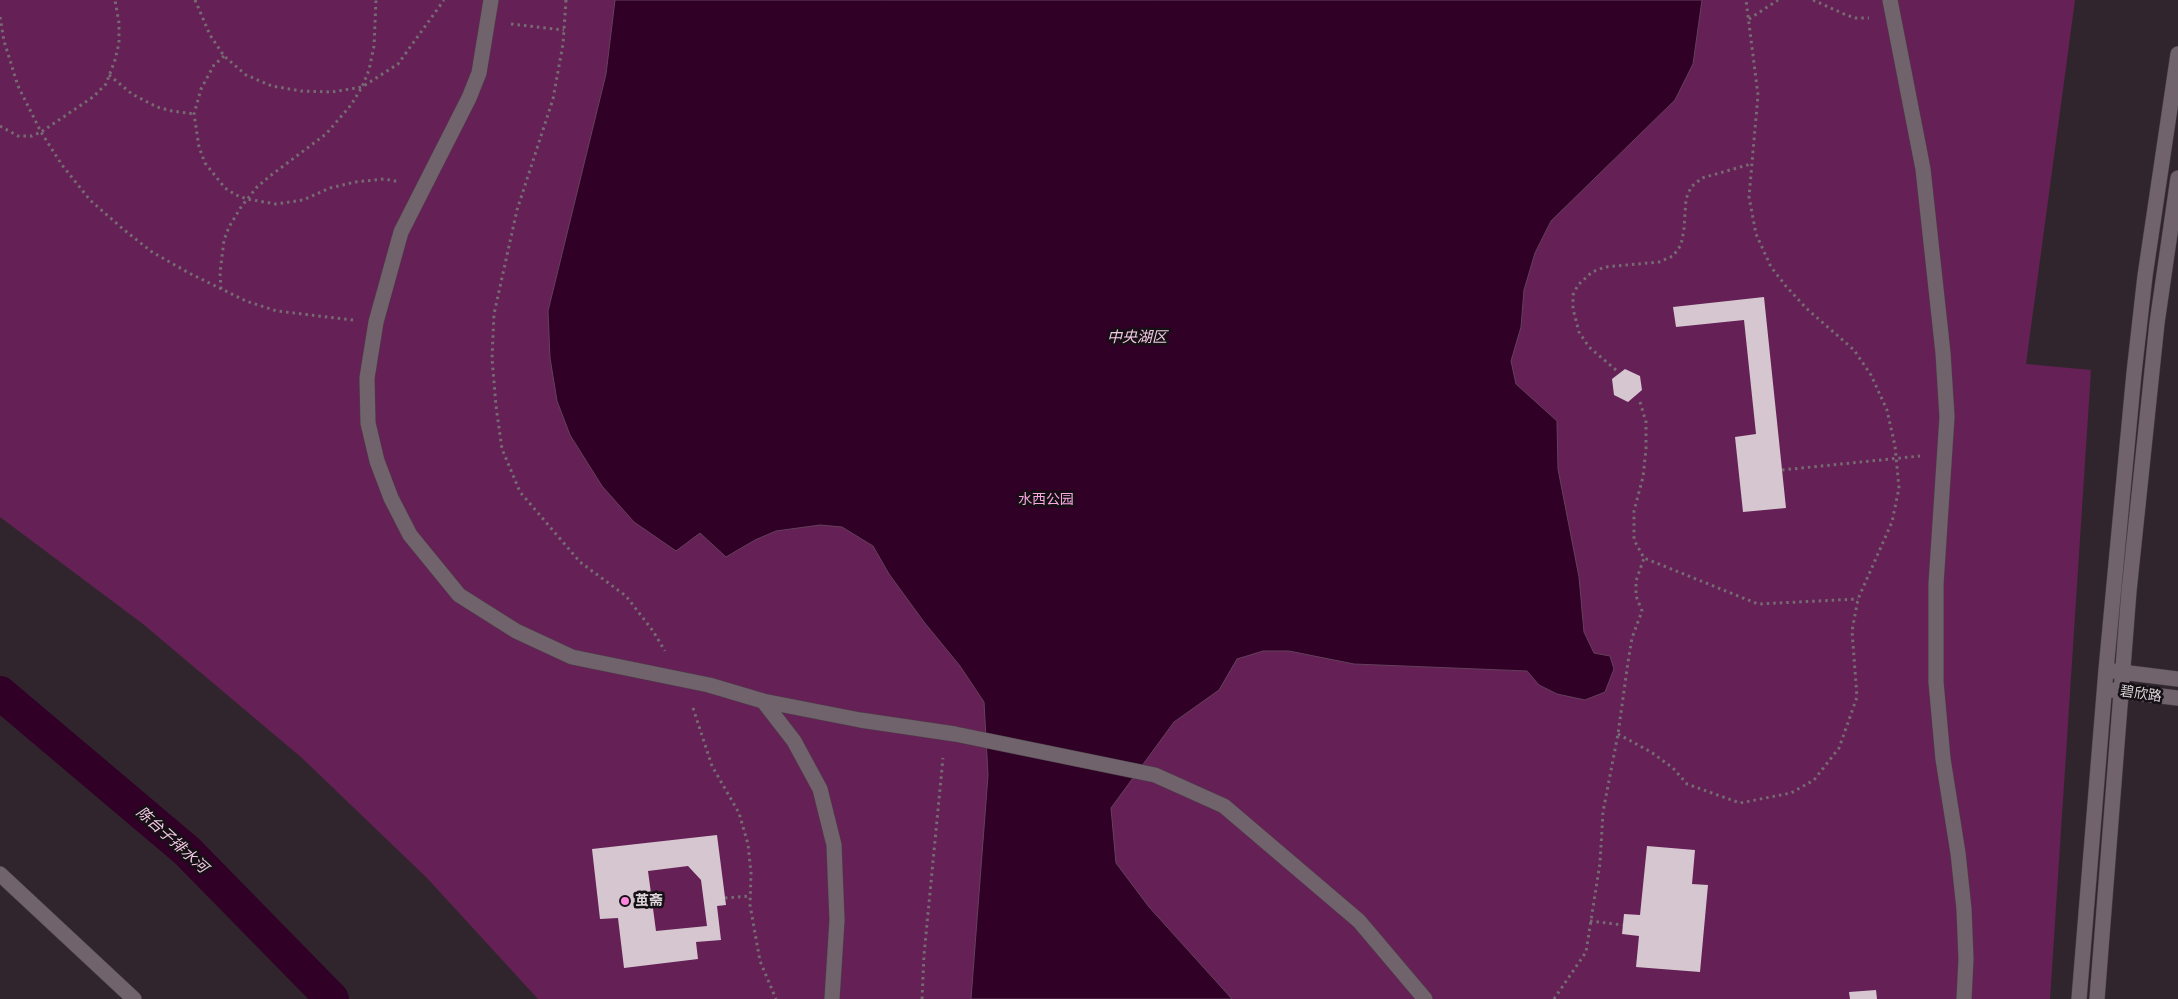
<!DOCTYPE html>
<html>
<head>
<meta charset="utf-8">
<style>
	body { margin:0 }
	canvas { display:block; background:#31252d }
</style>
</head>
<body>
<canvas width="2178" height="999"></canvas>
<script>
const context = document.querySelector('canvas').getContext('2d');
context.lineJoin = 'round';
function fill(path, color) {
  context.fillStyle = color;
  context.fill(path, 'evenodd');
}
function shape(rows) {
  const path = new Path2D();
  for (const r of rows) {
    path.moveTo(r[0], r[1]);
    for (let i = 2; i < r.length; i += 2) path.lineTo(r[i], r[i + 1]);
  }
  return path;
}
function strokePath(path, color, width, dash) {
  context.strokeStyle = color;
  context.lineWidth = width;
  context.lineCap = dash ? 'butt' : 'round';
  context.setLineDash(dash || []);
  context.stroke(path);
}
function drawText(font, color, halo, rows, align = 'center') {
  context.font = font + ' "Alegreya Sans","Noto Sans SC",sans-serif';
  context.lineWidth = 5;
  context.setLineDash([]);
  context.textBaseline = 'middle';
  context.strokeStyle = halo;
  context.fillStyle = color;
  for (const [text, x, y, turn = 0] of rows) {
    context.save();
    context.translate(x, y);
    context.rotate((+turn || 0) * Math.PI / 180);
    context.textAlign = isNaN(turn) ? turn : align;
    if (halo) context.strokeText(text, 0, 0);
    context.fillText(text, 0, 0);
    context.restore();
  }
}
const green = shape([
	[0,0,2075,0,2026,364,2091,370,2050,999,538,999,427,878,302,758,143,624,0,517]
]);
const water = shape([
	[615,0,1702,0,1693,64,1675,100,1551,221,1535,253,1524,290,1521,327,1511,361,1516,384,1557,421,1558,469,1579,577,1584,632,1594,653,1610,656,1614,669,1605,692,1585,700,1557,694,1539,685,1527,671,1354,664,1289,651,1263,651,1237,659,1219,690,1174,722,1111,808,1116,863,1149,907,1232,999,971,999,988,775,984,702,960,666,924,622,889,574,873,546,842,527,820,525,776,531,755,540,726,557,700,533,676,551,634,522,602,486,570,435,557,401,550,358,548,311,606,74,615,0]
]);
const canal = shape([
	[0,693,187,851,332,999]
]);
const building = shape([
	[1764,297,1786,508,1743,512,1735,437,1756,434,1744,320,1676,327,1673,307],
	[1625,369,1640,376,1642,390,1628,402,1614,395,1612,379],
	[717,835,726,905,717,906,721,940,696,942,698,959,624,968,618,918,600,919,592,849],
	[688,866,701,880,707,926,656,931,648,871],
	[1647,846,1695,850,1692,884,1708,885,1700,972,1636,967,1639,936,1622,934,1624,914,1640,915],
	[1876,990,1877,999,1850,999,1849,992]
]);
const path = shape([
	[195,0,210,35,224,56,246,75,272,86,301,91,332,92,362,87,398,64,444,0],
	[566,0,563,44,553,99,517,210,494,314,492,358,496,406,502,449,520,492,580,562,626,596,653,631,665,651],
	[1813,0,1844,14,1855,18,1869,18],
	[0,17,4,41,18,86,41,132,62,165,90,200,123,229,152,252,189,273,246,301,277,311,353,320],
	[1749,19,1778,0],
	[511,24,564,30],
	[224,56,214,65,201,89,194,114,199,147,205,163,225,188,236,195,247,199,276,204,303,200,330,188,355,182,384,179,400,182],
	[109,75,132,94,157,107,172,111,194,114],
	[0,126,18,136,32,136,41,132,93,97,106,84,115,60,119,43,119,23,115,0],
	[221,289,220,273,224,240,229,227,241,207,257,187,270,176,326,134,351,105,362,87,369,70,374,46,376,0],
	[1616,370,1589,347,1579,332,1573,309,1573,295,1578,285,1592,272,1605,267,1659,262,1673,256,1681,245,1684,229,1686,199,1691,187,1702,178,1751,164],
	[1640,402,1646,422,1646,449,1643,477,1634,511,1634,540,1644,558,1758,604,1858,599],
	[1782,470,1920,456],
	[693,708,712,766,739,813,748,844,751,873,750,905,760,961,776,999],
	[1618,734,1651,752,1673,768,1687,784,1740,803,1791,793,1814,780,1839,748,1857,697,1852,631,1858,599,1892,522,1899,488,1895,446,1887,410,1871,375,1854,350,1806,308,1785,285,1771,267,1756,234,1749,197,1758,95,1746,0],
	[725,898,751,896],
	[1590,921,1623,925],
	[922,999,924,955,943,758],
	[1554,999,1586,952,1600,863,1603,812,1618,734,1628,662,1632,638,1642,611,1636,596,1636,581,1644,558]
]);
const lane = shape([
	[491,0,479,73,469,98,401,232,376,322,367,378,368,423,377,461,391,498,410,535,459,595,516,631,572,657,709,685,763,701,860,720,955,734,1155,775,1224,806,1359,921,1425,999],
	[1890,0,1923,169,1943,353,1947,417,1936,584,1936,682,1943,759,1958,853,1964,909,1966,959,1964,999],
	[763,701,794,741,820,789,834,845,837,920,832,999]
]);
const secondary = shape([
	[2113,671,2178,679],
	[2111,690,2178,698],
	[0,874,134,999],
	[2079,999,2106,670,2134,373,2145,276,2178,54],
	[2097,999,2129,591,2157,323,2178,178]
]);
const markers = [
	[625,901,5,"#ff85df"]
];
const parkNames = [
	["水西公园",1046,500]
];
const streetNames = [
	["碧欣路",2141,694,8]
];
const poiNames = [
	["茧斋",635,901]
];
const waterNames = [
	["中央湖区",1137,337],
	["陈台子排水河",172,840,42]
];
fill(green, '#652055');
fill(water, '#300026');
strokePath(water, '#64405c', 1);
strokePath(canal, '#300026', 34);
fill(building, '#d5c6d0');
strokePath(lane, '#4b4148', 16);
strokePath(secondary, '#4b4148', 16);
strokePath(path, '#766b72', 3, [2.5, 4]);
strokePath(lane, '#70636c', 15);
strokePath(secondary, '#70636c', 15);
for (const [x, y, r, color] of markers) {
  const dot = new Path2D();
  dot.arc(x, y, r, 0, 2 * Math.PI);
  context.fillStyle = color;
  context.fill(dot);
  strokePath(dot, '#151014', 2);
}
drawText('14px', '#faa7e2', '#151014', parkNames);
drawText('14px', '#dcd4d9', '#151014', streetNames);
drawText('bold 14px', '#dcd4d9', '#151014', poiNames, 'left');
drawText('italic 15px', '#f3c8e5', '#151014', waterNames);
</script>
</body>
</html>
